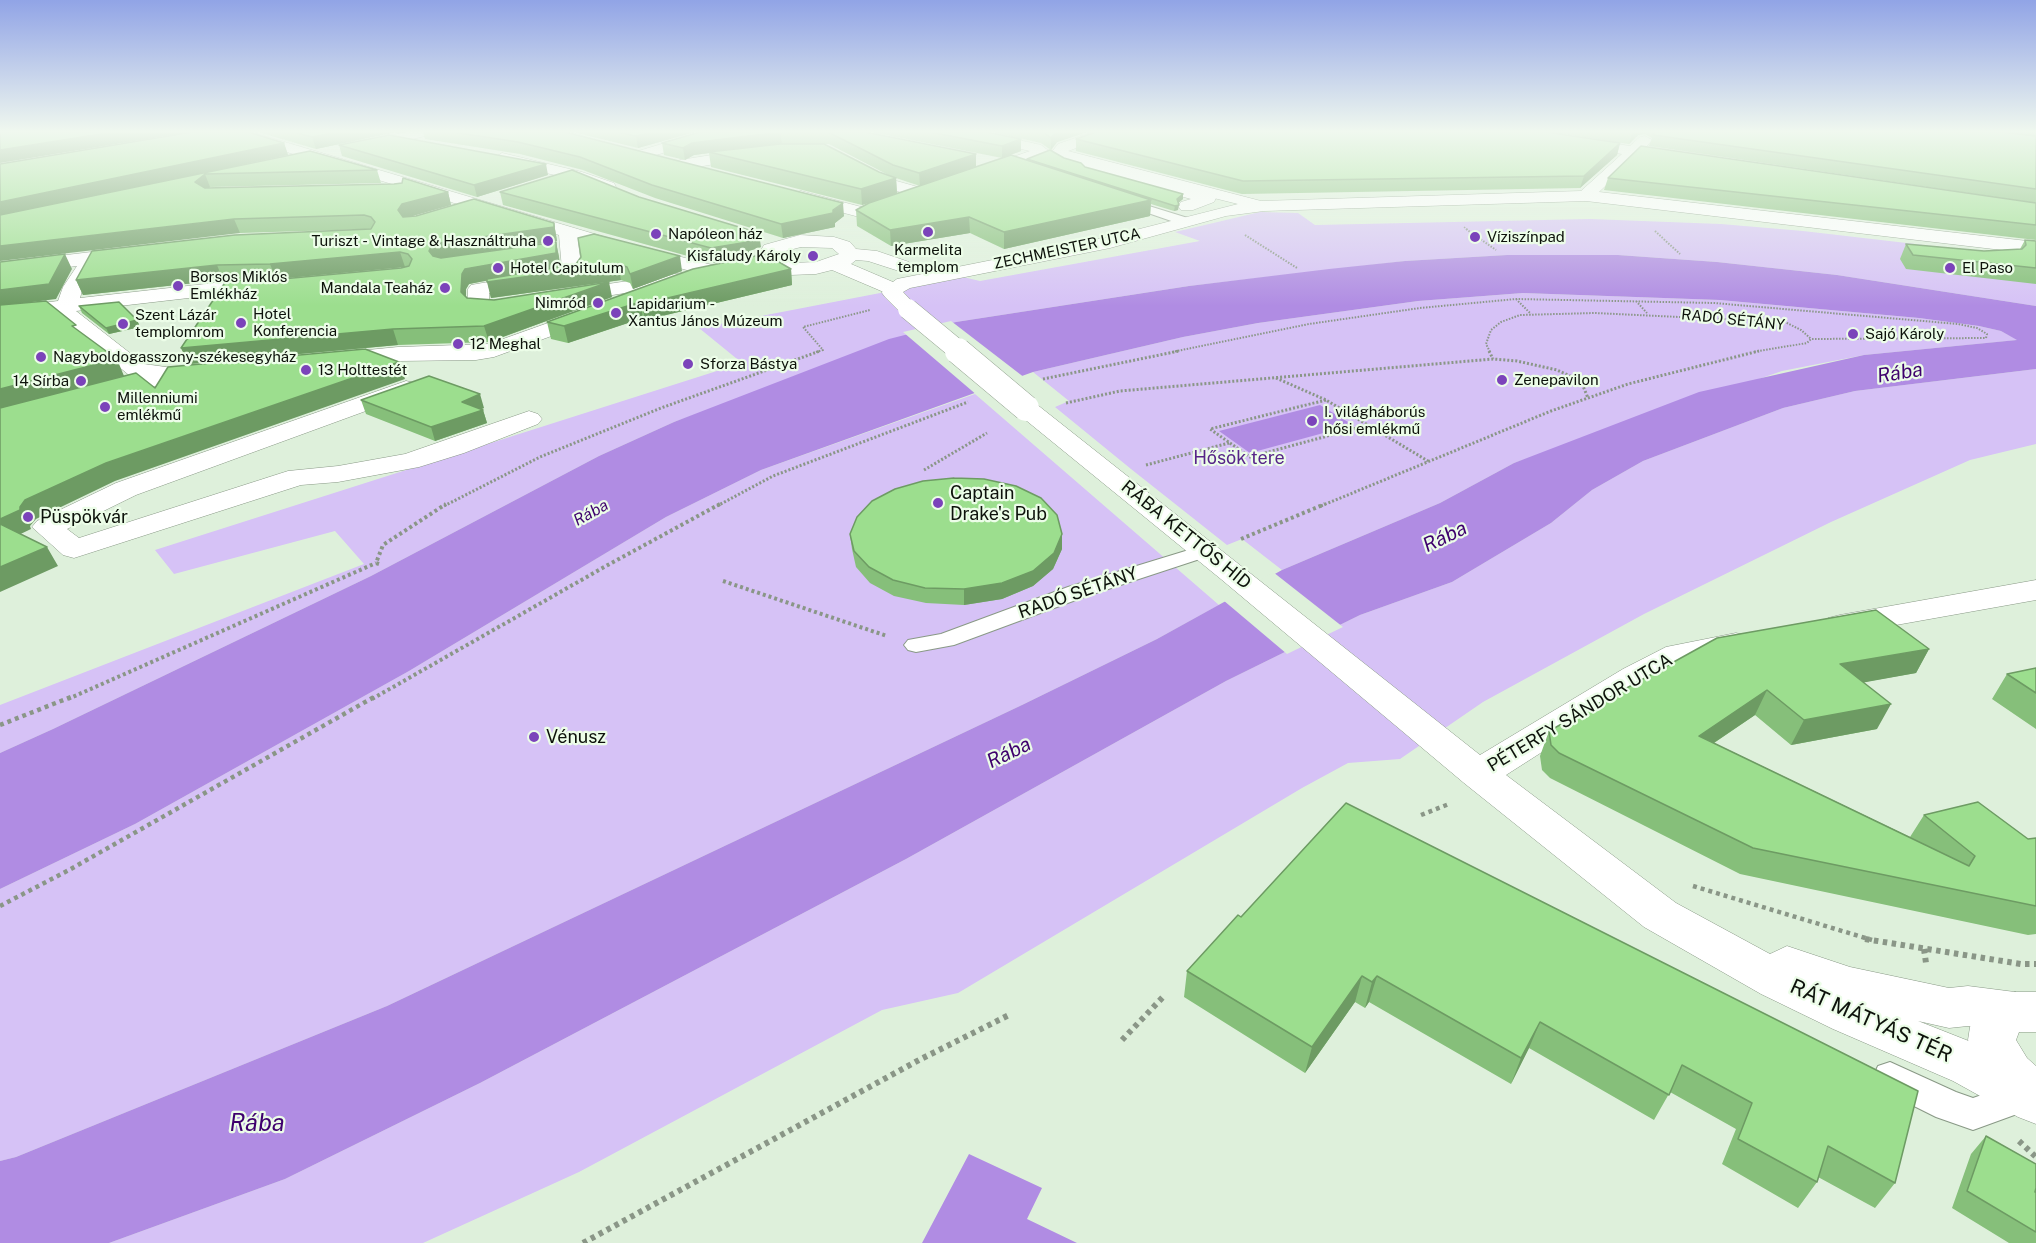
<!DOCTYPE html>
<html>
<head>
<meta charset="utf-8">
<style>
	body { margin:0 }
	canvas { display:block; background:#def0db }
</style>
</head>
<body>
<canvas width="2036" height="1243"></canvas>
<script>
const context = document.querySelector('canvas').getContext('2d');
context.lineJoin = 'round';
function fill(path, color) {
  context.fillStyle = color;
  context.fill(path, 'evenodd');
}
function shape(rows) {
  const path = new Path2D();
  for (const r of rows) {
    path.moveTo(r[0], r[1]);
    for (let i = 2; i < r.length; i += 2) path.lineTo(r[i], r[i + 1]);
  }
  return path;
}
function strokePath(path, color, width, dash) {
  context.strokeStyle = color;
  context.lineWidth = width;
  context.lineCap = dash ? 'butt' : 'round';
  context.setLineDash(dash || []);
  context.stroke(path);
}
function drawText(font, color, halo, rows, align = 'center') {
  context.font = font + ' "Public Sans",sans-serif';
  context.lineWidth = 4.5;
  context.setLineDash([]);
  context.textBaseline = 'middle';
  context.strokeStyle = halo;
  context.fillStyle = color;
  for (const [text, x, y, turn = 0] of rows) {
    context.save();
    context.translate(x, y);
    context.rotate((+turn || 0) * Math.PI / 180);
    context.textAlign = isNaN(turn) ? turn : align;
    if (halo) context.strokeText(text, 0, 0);
    context.fillText(text, 0, 0);
    context.restore();
  }
}
const green = shape([
	[1260,212,1298,213,1315,225,1590,219,1721,224,1803,231,2036,258,2036,306,1837,275,1717,262,1618,255,1507,255,1405,261,1189,286,956,322,674,422,599,456,371,576,53,729,0,753,0,705,364,564,335,531,174,574,155,550,742,363,699,328,963,277,980,281,1200,241,1175,232],
	[1523,293,1720,300,1919,318,1979,326,2001,331,2018,340,1864,355,1782,371,1514,463,1440,503,1282,570,1242,539,1227,545,1131,469,1055,407,1069,401,1033,372,1183,337,1258,323,1418,301],
	[2036,369,2036,444,1970,460,1831,522,1644,614,1483,702,1400,759,1348,763,1302,788,958,993,882,1010,579,1172,423,1243,109,1243,285,1179,480,1083,906,859,1226,681,1360,615,1452,582,1551,523,1592,490,1643,461,1783,408,1855,391],
	[975,394,1219,605,1157,639,1022,705,387,1006,16,1157,0,1161,0,889,135,824,409,671,666,517,761,470]
]);
const water = shape([
	[1507,255,1618,255,1717,262,1837,275,2036,306,2036,369,1855,391,1783,408,1643,461,1592,490,1551,523,1452,582,1360,615,1226,681,906,859,480,1083,285,1179,109,1243,0,1243,0,1161,16,1157,387,1006,1022,705,1157,639,1282,570,1440,503,1514,463,1699,392,1864,355,2017,340,2001,331,1979,326,1919,318,1720,300,1523,293,1418,301,1258,323,1183,337,1033,372,761,470,666,517,409,671,135,824,0,889,0,753,53,729,371,576,599,456,674,422,889,339,956,322,1189,286,1329,269,1405,261],
	[1320,405,1353,425,1250,453,1219,431],
	[969,1154,1042,1188,1027,1219,1077,1243,922,1243]
]);
const pier = shape([
	[951,321,1025,378,978,396,903,332],
	[1273,572,1343,627,1287,654,1223,600]
]);
const pathFar5 = shape([
	[1464,227,1468,230]
]);
const pathFar4 = shape([
	[1466,229,1496,250],
	[1655,231,1680,254],
	[1245,235,1297,268],
	[1516,299,1531,314],
	[1636,301,1647,313],
	[816,352,823,350,803,327,870,310],
	[1172,352,1309,324,1420,308,1516,299,1714,303,1958,324,1977,328,1987,334,1986,338,1811,339],
	[1490,352,1486,344,1491,330,1501,322,1520,315,1595,313,1785,322,1801,330,1811,339,1807,343,1753,352]
]);
const pathFar3 = shape([
	[1489,351,1493,359],
	[1276,378,1326,400,1428,461],
	[1043,379,1179,351],
	[1326,400,1210,429,1250,457,1368,425],
	[1066,403,1120,391,1493,359,1517,361,1557,370,1581,381,1588,398],
	[1146,465,1229,443],
	[924,470,987,433],
	[444,506,540,457,661,408,820,351],
	[717,506,773,476,968,402],
	[1321,506,1551,411,1628,384,1759,351]
]);
const pathFar2 = shape([
	[1241,539,1325,504],
	[379,564,376,563,383,545,446,504],
	[723,581,887,636],
	[68,699,376,563],
	[372,699,606,566,720,504]
]);
const pathFar1 = shape([
	[0,725,71,697],
	[1421,815,1449,804],
	[1693,886,1872,940],
	[0,906,69,870,374,697]
]);
const path = shape([
	[1865,939,2021,964,2036,964],
	[1924,949,1926,963],
	[1122,1040,1164,996],
	[2019,1141,2036,1157],
	[583,1243,919,1060,1011,1014]
]);
const service = shape([
	[1123,198,1191,219,1193,222,1191,225,1183,225,1119,203,1119,199,1123,198],
	[1205,545,1212,547,1215,551,1212,555,1084,597,954,645,916,652,908,650,904,645,908,640,941,634,1068,587,1205,545],
	[1890,1062,1956,1092,1973,1098,1993,1091,2004,1078,2016,1073,2028,1078,2033,1089,2017,1114,1973,1130,1936,1117,1878,1088,1873,1077,1878,1066,1890,1062]
]);
const pedestrian = shape([
	[229,132,251,132,608,238,720,267,723,271,720,275,713,277,578,241,582,273,579,277,489,293,489,301,514,298,521,300,524,304,521,308,483,314,472,311,468,307,468,289,471,285,562,269,559,235,231,135,229,132],
	[406,132,432,132,430,135,356,152,348,147,351,144,406,132],
	[702,132,724,132,722,135,610,169,598,169,596,166,598,163,702,132],
	[957,132,983,132,1041,145,1050,152,1047,155,982,178,974,173,976,170,1030,151,959,135,957,132],
	[756,148,761,150,764,153,761,156,680,170,672,165,680,160,756,148],
	[502,153,582,172,614,183,616,187,608,192,571,179,497,161,494,158,502,153],
	[856,162,893,180,925,189,927,193,919,198,881,186,850,170,848,167,850,164,856,162],
	[1091,162,1214,194,1216,198,1214,202,1193,210,1181,210,1178,206,1181,202,1191,199,1085,170,1083,167,1085,164,1091,162],
	[801,191,869,209,872,213,869,217,863,218,795,200,793,196,795,192,801,191],
	[800,235,834,237,850,242,856,249,877,251,909,262,912,266,909,270,902,272,868,261,856,260,851,264,900,285,903,289,900,293,893,295,886,293,832,270,816,274,790,275,766,267,747,270,740,268,737,264,740,260,757,257,764,245,800,235],
	[801,247,832,248,839,254,816,262,792,263,776,256,778,253,801,247],
	[133,247,140,249,143,253,140,257,98,263,83,287,80,298,223,282,267,281,274,283,277,287,274,291,267,293,223,294,76,311,144,364,173,368,205,366,213,368,217,373,213,378,205,380,175,382,102,398,93,396,90,391,93,386,135,377,129,375,54,314,0,320,0,308,58,301,63,287,77,266,0,275,0,263,133,247],
	[688,272,695,274,698,278,695,282,568,302,561,300,558,296,561,292,568,290,688,272],
	[590,308,598,309,601,314,598,319,494,357,476,360,398,361,337,367,329,365,325,360,329,355,337,353,398,347,489,344,590,308],
	[406,381,415,383,418,388,415,393,136,495,67,529,79,538,288,471,338,466,405,454,529,411,538,414,542,419,538,424,464,453,419,467,338,482,301,485,74,558,63,555,32,527,37,521,116,483,406,381]
]);
const minor = shape([
	[1093,132,1114,132,1112,135,1068,151,1261,201,1581,191,1622,154,1508,136,1501,132,1536,132,1630,146,1640,137,1645,136,1652,140,1645,148,1681,153,1689,158,1681,163,1637,156,1599,192,2036,242,2036,254,1586,201,1264,211,1226,216,1110,248,910,288,903,292,919,309,915,313,908,315,901,313,885,297,882,293,883,289,897,279,1108,237,1238,204,1064,161,1051,153,1058,144,1093,132],
	[1026,401,1035,403,1480,755,1623,669,1666,647,1736,633,1748,636,1753,643,1748,650,1688,662,1647,685,1506,775,1676,903,1770,954,1787,946,1850,967,1949,988,1968,986,2015,992,2032,998,2036,1006,2036,1018,2032,1026,2015,1032,1968,1026,1949,1028,1918,1021,1989,1049,2036,1075,2036,1124,2018,1117,1953,1081,1833,1029,1761,994,1644,927,1464,783,1222,580,1017,413,1014,408,1017,403,1026,401],
	[2036,580,2036,600,1840,635,1828,632,1823,625,1828,618,1840,615,2036,580]
]);
const tertiary = shape([
	[2015,992,2036,992,2036,1032,2019,1032,2016,1040,2027,1058,2036,1066,2036,1122,2018,1115,1991,1090,1981,1071,1968,1040,1970,1027,1977,1012,1985,1003,2015,992]
]);
const minorBridgeFar1 = shape([
	[908,309,960,352]
]);
const minorBridge = shape([
	[958,351,1026,408]
]);
const wall = shape([
	[258,132,396,132,316,149],
	[423,132,565,132,844,216,835,223,835,227,783,238,655,198,583,170,520,154,425,139],
	[573,132,695,132,638,148],
	[700,132,865,132,976,154,976,167,920,186,896,178,897,193,1027,160,1027,159,1064,158,1085,167,1183,199,1178,203,1178,210,1174,211,1151,204,1150,216,1004,249,970,233,891,246,857,226,856,210,881,199,862,205,711,167,709,153,694,155,685,160,664,155,662,143],
	[824,144,829,144,892,177,879,172],
	[871,132,986,132,1021,151,1002,158],
	[992,132,1087,132,1057,142,1051,150,1041,143],
	[1550,132,2036,132,2036,203,1649,146,1652,138,1645,134,1638,135,1629,144],
	[1076,139,1620,143,1617,155,1580,188,1242,194,1076,151],
	[284,143,288,155,165,181,310,151,377,170,381,183,210,187,208,188,448,192,451,205,411,216,554,223,557,241,469,254,556,242,559,257,560,267,576,264,581,257,682,271,633,289,630,283,621,280,491,298,487,280,469,284,466,289,466,296,467,298,494,300,612,297,489,342,398,345,189,364,181,348,271,280,401,268,405,267,276,279,223,280,83,295,76,280,370,229,240,233,0,164],
	[339,145,548,175,477,197,342,156],
	[1608,178,2036,203,2036,240,1604,190],
	[500,192,761,247,749,251,750,256,713,263,503,205],
	[2025,240,2036,241,2036,284,1906,269,1900,259,1906,244,1984,251,2020,249],
	[791,269,792,285,645,320,643,318,568,343,551,339,547,322],
	[79,306,137,320,140,327,109,334,82,313],
	[361,400,484,408,481,409,483,410,487,423,435,441,366,414],
	[850,534,1062,549,1053,569,1033,586,1002,599,964,605,926,603,894,596,870,583,856,567,852,549],
	[1929,649,1916,673,1864,682,1877,729,1791,745,1755,715,1714,743,1910,837,1924,815,2028,839,2036,838,2036,934,2028,935,1740,874,1550,778,1542,770,1540,756,1549,731],
	[2036,668,2036,729,1992,699,2007,674],
	[1346,803,1895,1183,1875,1208,1818,1177,1817,1182,1798,1208,1722,1164,1736,1129,1670,1092,1654,1120,1529,1048,1511,1084,1369,1002,1365,1008,1355,1002,1305,1073,1184,997,1187,971,1241,917],
	[1986,1136,2036,1192,2036,1243,2009,1243,1952,1208,1971,1154]
]);
const shadedWall = shape([
	[114,132,190,132,0,163,0,150],
	[337,132,396,132,316,149,312,137],
	[651,132,695,132,638,148,636,136],
	[780,132,782,144,709,152,709,153,694,155,685,160,683,148,692,143],
	[1056,132,1087,132,1057,142,1051,150,1051,138],
	[1633,132,1645,132,1645,134,1638,135,1629,144],
	[1021,139,1021,151,1002,158,1002,146],
	[284,143,288,155,0,217,0,202],
	[1620,143,1617,155,1580,188,1584,176],
	[976,154,976,167,920,186,919,173],
	[546,164,548,175,477,197,474,185],
	[205,174,210,187,200,195,195,182],
	[896,178,897,194,862,205,861,189],
	[448,192,451,205,406,218,402,224,398,210,402,204],
	[1183,194,1183,199,1176,205,1177,199],
	[1151,200,1150,216,1004,249,1004,232],
	[843,203,844,216,835,223,835,227,783,238,781,224,833,210],
	[1179,205,1178,210,1174,211,1175,206],
	[969,217,970,233,891,246,890,230],
	[234,219,240,233,0,261,0,246],
	[554,223,557,241,436,259,429,251,432,244],
	[759,233,761,247,749,251,750,256,713,263,711,248],
	[556,242,559,257,560,267,469,284,466,289,466,307,461,292,462,274,465,269],
	[400,252,405,267,276,279,270,264],
	[65,254,72,269,56,299,0,306,0,290],
	[680,256,682,271,633,289,630,274],
	[618,264,621,280,491,298,487,282],
	[217,265,223,280,83,295,76,280],
	[791,269,792,285,645,320,642,304],
	[609,282,612,297,489,342,484,326],
	[640,302,643,318,568,343,564,326],
	[137,320,140,327,109,334,106,328],
	[393,329,398,345,189,364,181,348],
	[117,359,124,376,0,409,0,389],
	[399,362,405,379,115,481,36,519,30,526,31,529,6,541,0,531,0,519,25,500,106,463],
	[480,394,484,408,470,414,483,410,487,423,435,441,431,427,462,402],
	[1062,534,1062,549,1053,569,1033,586,1002,599,964,605,964,589],
	[47,547,58,566,0,592,0,567],
	[1929,649,1916,673,1828,689,1840,664],
	[1767,690,1755,715,1687,761,1699,736],
	[1891,704,1877,729,1791,745,1804,720],
	[1362,976,1355,1002,1305,1073,1312,1047],
	[1377,976,1369,1002,1365,1008,1372,982],
	[1540,1022,1529,1048,1511,1084,1521,1058]
]);
const building = shape([
	[0,132,114,132,0,150,0,132],
	[192,132,248,132,284,143,0,202,0,164,192,132],
	[294,132,337,132,312,137,294,132],
	[453,132,565,132,843,203,833,210,833,213,781,224,652,185,580,157,518,142,453,132],
	[619,132,651,132,636,136,619,132],
	[700,132,865,132,976,154,919,173,893,165,828,132,780,132,692,143,683,148,662,143,700,132],
	[930,132,986,132,1021,139,1002,146,930,132],
	[1043,132,1056,132,1051,138,1043,132],
	[1096,132,1546,132,1620,143,1584,176,1243,181,1076,139,1096,132],
	[1655,132,2001,132,2036,136,2036,189,1653,135,1655,132],
	[389,135,546,164,474,185,339,145,389,135],
	[780,144,824,144,879,172,896,178,861,189,709,152,780,144],
	[1641,146,2036,203,2036,225,1608,178,1641,146],
	[1050,150,1064,158,1081,163,1085,167,1183,194,1177,199,1179,205,1175,206,1027,159,1050,150],
	[310,151,377,170,205,174,195,182,205,188,394,184,402,183,403,178,448,192,402,204,398,210,403,217,416,216,474,199,554,223,554,227,432,244,429,251,433,256,441,258,556,242,556,253,465,269,462,274,461,292,467,298,494,300,609,282,484,326,393,329,181,348,226,281,271,280,401,268,409,266,412,259,408,254,400,252,270,264,217,265,76,280,92,251,235,235,371,229,375,222,371,217,364,215,234,219,0,246,0,215,310,151],
	[1011,155,1151,200,1004,232,969,217,890,230,856,210,869,203,1011,155],
	[572,170,639,197,759,233,742,238,748,242,711,248,500,192,572,170],
	[594,234,680,256,630,274,627,267,618,264,487,282,487,279,576,264,581,257,578,238,594,234],
	[2025,240,2036,241,2036,268,1913,255,1906,244,1984,251,2022,249,2026,245,2025,240],
	[65,254,49,284,0,290,0,262,65,254],
	[765,254,791,269,642,304,640,302,564,326,547,322,693,269,765,254],
	[46,301,76,325,72,326,117,359,0,389,0,305,46,301],
	[119,302,137,320,106,328,79,306,119,302],
	[365,349,399,362,106,463,25,500,20,507,20,510,0,519,0,408,136,373,155,388,168,367,365,349],
	[429,376,480,394,462,402,483,410,431,427,361,400,429,376],
	[954,478,984,479,1016,486,1041,498,1057,515,1062,534,1054,553,1033,571,1002,583,964,589,925,588,893,580,869,567,854,551,850,534,857,517,872,501,895,489,923,481,954,478],
	[0,524,47,547,0,567,0,524],
	[1876,610,1929,649,1840,664,1891,704,1804,720,1767,690,1699,736,1969,866,1975,856,1924,815,1978,802,2028,839,2036,838,2036,906,1753,848,1559,753,1551,745,1549,731,1717,638,1876,610],
	[2036,668,2036,693,2007,674,2036,668],
	[1346,803,1918,1091,1895,1183,1828,1146,1817,1182,1738,1139,1752,1103,1682,1065,1669,1095,1540,1022,1521,1058,1377,976,1372,982,1362,976,1312,1047,1187,971,1238,915,1241,917,1346,803],
	[1986,1136,2036,1164,2036,1188,2035,1192,2036,1192,2036,1232,1967,1191,1986,1136]
]);
const markers = [
	[928,232,6,"#7b43ba"],
	[656,234,6,"#7b43ba"],
	[1475,237,6,"#7b43ba"],
	[548,241,6,"#7b43ba"],
	[813,256,6,"#7b43ba"],
	[498,268,6,"#7b43ba"],
	[1950,268,6,"#7b43ba"],
	[178,286,6,"#7b43ba"],
	[445,288,6,"#7b43ba"],
	[598,303,6,"#7b43ba"],
	[616,313,6,"#7b43ba"],
	[241,323,6,"#7b43ba"],
	[123,324,6,"#7b43ba"],
	[1853,334,6,"#7b43ba"],
	[458,344,6,"#7b43ba"],
	[41,357,6,"#7b43ba"],
	[688,364,6,"#7b43ba"],
	[306,370,6,"#7b43ba"],
	[1502,380,6,"#7b43ba"],
	[81,381,6,"#7b43ba"],
	[105,407,6,"#7b43ba"],
	[1312,421,6,"#7b43ba"],
	[938,503,6,"#7b43ba"],
	[28,517,6,"#7b43ba"],
	[534,737,6,"#7b43ba"]
];
const farPoinames = [
	["Napóleon ház",668,234],
	["Víziszínpad",1487,237],
	["Turiszt - Vintage & Használtruha",536,241,"right"],
	["Karmelita",928,250,"center"],
	["templom",928,267,"center"],
	["Kisfaludy Károly",801,256,"right"],
	["Hotel Capitulum",510,268],
	["El Paso",1962,268],
	["Borsos Miklós",190,277],
	["Emlékház",190,294],
	["Mandala Teaház",433,288,"right"],
	["Nimród",586,303,"right"],
	["Lapidarium -",628,304],
	["Xantus János Múzeum",628,321],
	["Hotel",253,314],
	["Konferencia",253,331],
	["Szent Lázár",135,315],
	["templomrom",135,332],
	["Sajó Károly",1865,334],
	["12 Meghal",470,344],
	["Nagyboldogasszony-székesegyház",53,357],
	["Sforza Bástya",700,364],
	["13 Holttestét",318,370],
	["Zenepavilon",1514,380],
	["14 Sírba",69,381,"right"],
	["Millenniumi",117,398],
	["emlékmű",117,415],
	["I. világháborús",1324,412],
	["hősi emlékmű",1324,429]
];
const farStreetnames = [
	["ZECHMEISTER UTCA",1067,249,-12],
	["RADÓ SÉTÁNY",1733,320,6]
];
const farWaternames = [
	["Rába",591,513,-29]
];
const parkNames = [
	["Hősök tere",1239,458]
];
const poiNames = [
	["Captain",950,493],
	["Drake's Pub",950,514],
	["Püspökvár",40,517],
	["Vénusz",546,737]
];
const streetNames = [
	["RÁBA KETTŐS HÍD",1186,535,39],
	["RADÓ SÉTÁNY",1078,593,-19],
	["PÉTERFY SÁNDOR UTCA",1580,713,-31]
];
const waterNames = [
	["Rába",1900,373,-9],
	["Rába",1445,537,-26],
	["Rába",1009,753,-26]
];
const nearStreetnames = [
	["RÁT MÁTYÁS TÉR",1871,1021,24]
];
const nearWaternames = [
	["Rába",257,1124]
];
fill(green, '#d6c2f6');
fill(water, '#b08ce3');
fill(pier, '#def0db');
strokePath(service, '#899986', 2);
strokePath(pedestrian, '#899986', 1);
strokePath(minor, '#899986', 1);
strokePath(tertiary, '#899986', 1);
strokePath(pathFar5, '#8a9687', 1.5, [1.5, 1.5]);
strokePath(pathFar4, '#8a9687', 2, [1.5, 1.5]);
strokePath(pathFar3, '#8a9687', 3, [2, 2]);
strokePath(pathFar2, '#8a9687', 4, [3, 3]);
strokePath(pathFar1, '#8a9687', 4.5, [4, 4]);
strokePath(path, '#8a9687', 6, [4.5, 4.5]);
fill(service, '#fff');
fill(pedestrian, '#fff');
fill(minor, '#fff');
fill(tertiary, '#fff');
strokePath(minorBridgeFar1, '#899986', 21, []);
strokePath(minorBridge, '#899986', 27, []);
strokePath(minorBridgeFar1, '#fff', 20);
strokePath(minorBridge, '#fff', 26);
fill(wall, '#86bf7a');
fill(shadedWall, '#6d9b63');
fill(building, '#9cde8e');
strokePath(building, '#6d9b63', 1.5);
const sky = context.createLinearGradient(0, 0, 0, 306);
sky.addColorStop(0, '#91a4e6');
sky.addColorStop(0.43, '#f0f8ef');
sky.addColorStop(1, '#f0f8ef00');
context.fillStyle = sky;
context.fillRect(0, 0, 2036, 306);
for (const [x, y, r, color] of markers) {
  const dot = new Path2D();
  dot.arc(x, y, r, 0, 2 * Math.PI);
  context.fillStyle = color;
  context.fill(dot);
  strokePath(dot, '#ecfde8', 2);
}
drawText('15px', '#0d120b', '#ecfde8', farPoinames, 'left');
drawText('15px', '#0d120b', '#ecfde8', farStreetnames);
drawText('italic 16px', '#3e006d', '#ecfde8', farWaternames);
drawText('18px', '#572589', '#ecfde8', parkNames);
drawText('18px', '#0d120b', '#ecfde8', poiNames, 'left');
drawText('18px', '#0d120b', '#ecfde8', streetNames);
drawText('italic 20px', '#3e006d', '#ecfde8', waterNames);
drawText('21px', '#0d120b', '#ecfde8', nearStreetnames);
drawText('italic 24px', '#3e006d', '#ecfde8', nearWaternames);
</script>
</body>
</html>
